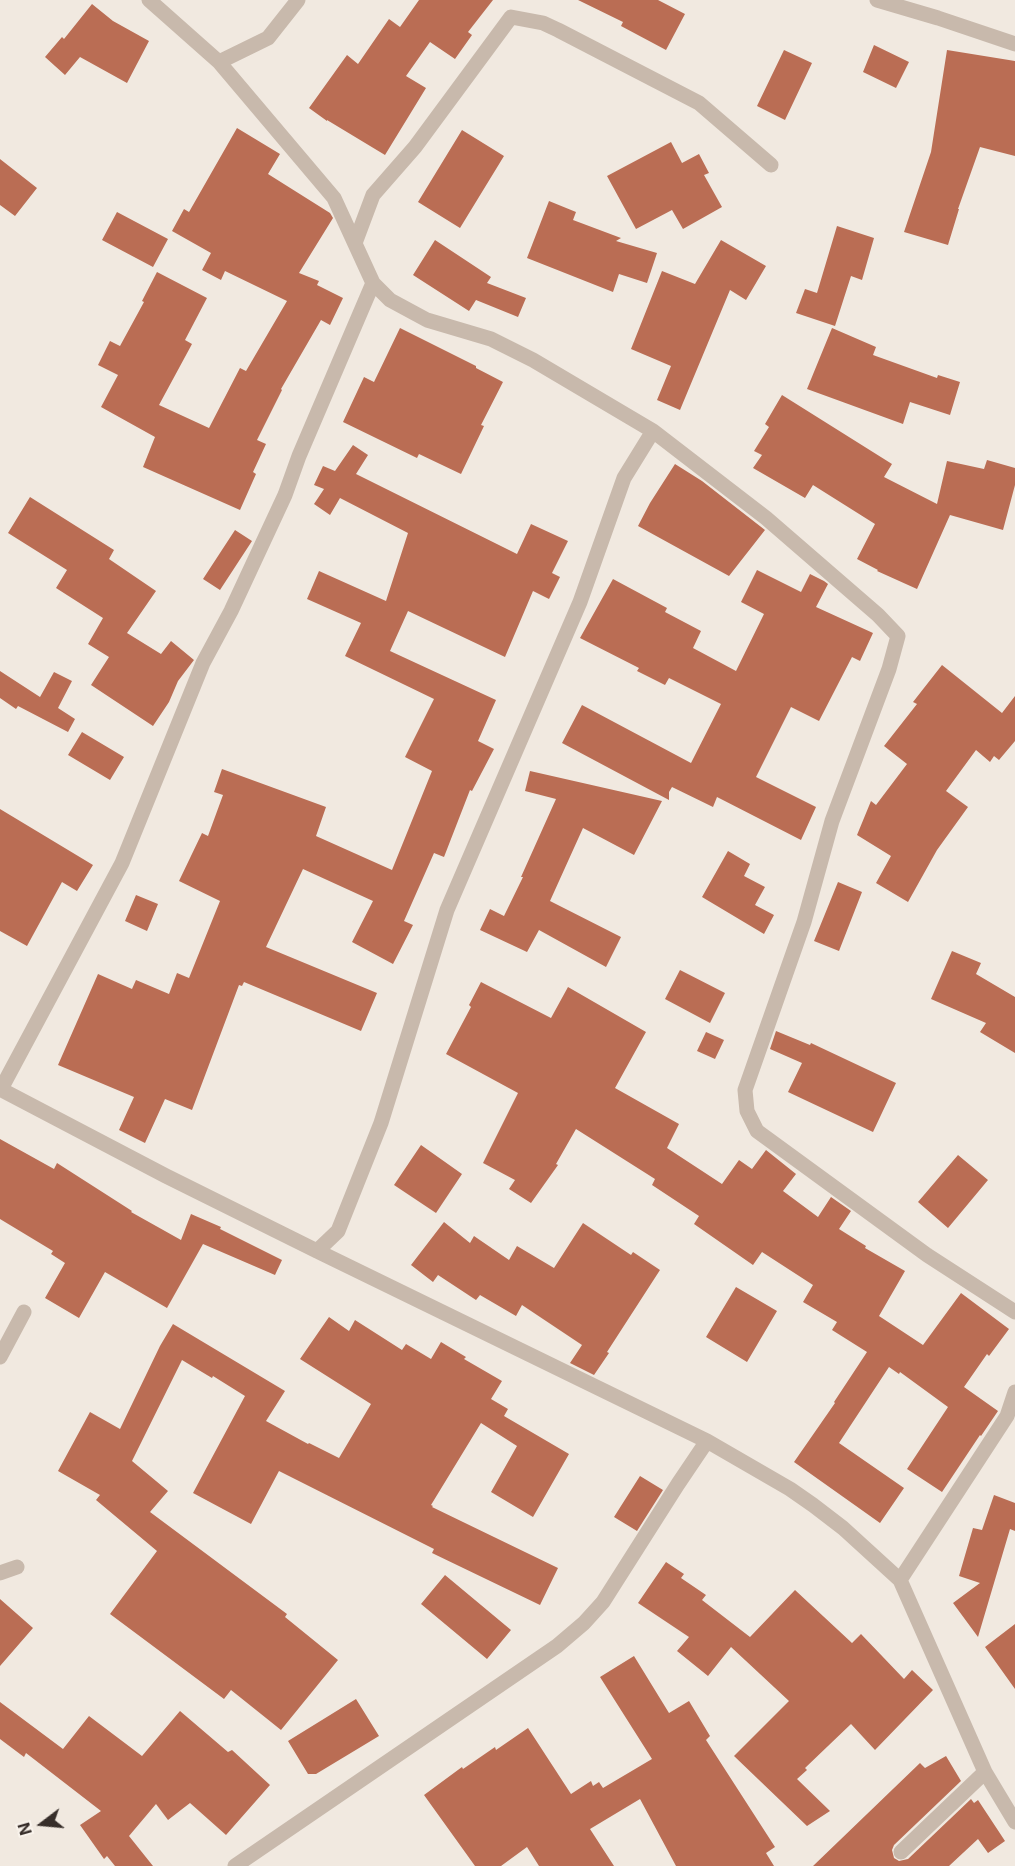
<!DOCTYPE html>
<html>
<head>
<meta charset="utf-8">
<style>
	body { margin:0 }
	#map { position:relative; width:1015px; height:1866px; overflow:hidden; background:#f1e9e0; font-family:Inter,sans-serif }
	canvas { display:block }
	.north { position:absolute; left:12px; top:1794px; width:60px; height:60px; -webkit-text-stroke:4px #f9f3ec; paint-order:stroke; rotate:254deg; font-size:16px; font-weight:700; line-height:24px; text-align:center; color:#372e2a }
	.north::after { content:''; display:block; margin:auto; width:21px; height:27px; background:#372e2a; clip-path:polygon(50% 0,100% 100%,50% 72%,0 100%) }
</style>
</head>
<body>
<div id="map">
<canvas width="1015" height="1866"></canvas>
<div class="north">N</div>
</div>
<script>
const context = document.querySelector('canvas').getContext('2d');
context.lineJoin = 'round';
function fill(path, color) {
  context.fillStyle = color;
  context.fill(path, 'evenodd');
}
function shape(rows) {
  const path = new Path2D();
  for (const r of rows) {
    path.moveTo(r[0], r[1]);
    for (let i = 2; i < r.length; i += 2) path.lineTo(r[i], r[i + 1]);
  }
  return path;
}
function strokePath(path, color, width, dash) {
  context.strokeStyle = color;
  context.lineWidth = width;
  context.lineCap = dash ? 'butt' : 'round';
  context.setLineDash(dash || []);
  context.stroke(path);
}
const building = shape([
	[419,0,493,0,468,32,472,35,455,59,430,42,406,76,426,88,385,155,327,120,327,121,309,108,347,55,358,64,389,19,400,27],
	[578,0,658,0,685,14,666,50,621,26,623,22],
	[92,4,113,21,149,41,127,83,80,57,65,75,45,57,62,37,64,39],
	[874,45,909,62,896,88,863,72],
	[784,50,812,63,785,120,757,106],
	[947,50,1015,61,1015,156,980,147,958,209,959,209,948,245,904,232,931,152],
	[237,128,280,154,268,174,330,213,333,218,299,273,319,281,317,285,343,298,330,325,321,320,281,389,282,390,257,440,266,444,253,472,256,474,240,510,143,467,155,437,101,407,118,375,98,365,110,341,120,346,144,302,142,301,157,272,207,298,185,340,192,344,159,405,209,428,240,368,246,371,287,301,225,271,221,280,202,270,211,253,172,231,184,209,189,212],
	[462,130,504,156,460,228,418,202],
	[671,142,682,163,699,154,709,173,704,175,722,207,683,229,672,210,636,229,607,176],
	[0,159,37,188,15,216,0,205],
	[549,201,576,212,573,220,621,238,616,241,657,253,647,283,619,274,613,292,527,258],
	[117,212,168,239,153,267,102,240],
	[837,226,874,238,862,280,851,276,835,326,796,313,805,289,817,293],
	[435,240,491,277,487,283,526,298,518,317,476,300,469,311,413,275],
	[721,240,766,266,746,300,730,290,680,410,657,400,671,366,631,349,662,271,695,284],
	[400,328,476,366,476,368,503,382,481,425,484,426,461,474,419,454,417,458,343,422,364,377,374,382],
	[832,328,876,347,873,355,937,378,938,375,960,382,950,415,910,402,903,424,807,389],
	[782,395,892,464,884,477,937,504,947,461,984,469,987,460,1015,468,1015,485,1003,530,950,515,917,589,877,571,878,570,857,559,875,524,813,485,805,498,753,468,762,455,754,451,769,427,765,424],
	[353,445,368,455,356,474,517,554,531,524,568,541,552,573,560,577,549,599,533,591,505,657,408,611,390,651,496,700,478,741,494,749,472,791,470,790,444,857,434,853,404,921,413,925,393,964,352,942,373,901,303,869,266,947,377,993,361,1031,244,982,242,986,239,985,192,1110,165,1099,145,1143,119,1130,134,1097,58,1065,98,974,132,989,136,980,169,994,177,973,189,978,220,901,179,881,202,833,208,836,223,795,214,792,222,769,326,807,316,836,392,870,432,771,405,757,434,699,345,656,361,623,307,599,319,571,386,601,408,533,340,498,330,515,314,504,324,489,314,485,323,466,335,471],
	[675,464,702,481,765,530,729,576,638,526,650,503],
	[30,497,114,550,109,559,156,591,127,633,161,654,171,641,194,660,178,681,169,702,153,726,91,685,109,657,88,644,103,618,56,588,67,570,8,533],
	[235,530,252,541,220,590,203,579],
	[757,570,801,592,810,574,824,581,828,584,816,607,873,633,860,661,852,657,819,721,791,707,756,777,816,807,801,840,717,797,713,807,672,787,669,792,669,800,562,743,582,705,691,763,721,704,669,678,665,685,637,671,639,668,580,638,613,579,667,608,665,612,701,631,693,648,736,671,764,614,741,602],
	[942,665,1002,713,1015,696,1015,741,999,760,994,756,990,762,976,750,946,791,968,807,937,850,908,902,876,883,891,856,857,835,871,801,876,805,907,764,884,746,917,704,913,702],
	[0,671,40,697,54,672,72,681,58,708,75,719,68,732,18,706,16,709,0,698],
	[82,732,124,757,110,780,68,755],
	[530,771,662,801,634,855,583,828,550,901,621,937,606,967,539,930,527,952,480,930,490,909,504,916,523,877,521,877,556,799,525,791],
	[0,809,93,865,77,891,62,882,27,946,0,931],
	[728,851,750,864,744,876,765,887,755,905,774,915,764,934,702,897],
	[838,882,862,892,839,951,814,941],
	[136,895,158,904,147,931,125,921],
	[952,951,981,963,976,974,1015,997,1015,1053,980,1032,986,1023,931,999],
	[680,970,725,993,710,1023,665,999],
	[481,982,551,1018,568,987,646,1032,615,1088,679,1124,667,1148,722,1184,739,1160,752,1169,766,1150,796,1174,783,1191,818,1217,831,1197,851,1211,839,1229,866,1246,865,1248,905,1271,879,1316,923,1345,961,1293,1009,1329,989,1356,987,1354,964,1387,998,1411,981,1436,980,1435,942,1492,907,1469,948,1407,900,1372,899,1374,889,1367,839,1443,904,1488,880,1523,794,1462,835,1403,834,1402,867,1352,832,1330,837,1322,803,1302,813,1285,762,1252,753,1265,694,1224,699,1216,652,1185,655,1179,576,1129,556,1164,558,1165,531,1203,509,1189,515,1180,483,1163,518,1093,446,1054,471,1007,469,1005],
	[776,1031,810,1045,811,1043,896,1083,873,1132,788,1092,802,1063,770,1049],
	[706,1032,724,1040,715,1059,697,1051],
	[0,1139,54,1169,57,1163,132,1211,131,1212,181,1240,191,1214,221,1227,220,1229,282,1260,275,1275,203,1244,167,1308,105,1272,79,1318,45,1298,65,1263,51,1254,53,1251,0,1219],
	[421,1145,462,1174,436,1213,394,1185],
	[958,1155,988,1180,948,1228,918,1202],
	[444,1222,470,1243,474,1236,509,1260,517,1246,554,1268,583,1223,631,1255,633,1252,660,1270,607,1352,609,1353,594,1375,570,1363,582,1345,522,1305,516,1316,480,1295,476,1300,438,1275,433,1282,411,1265],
	[736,1287,777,1311,747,1362,706,1337],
	[329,1317,349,1331,355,1320,402,1350,406,1344,431,1359,441,1342,466,1357,464,1359,502,1381,491,1399,508,1409,504,1416,569,1454,533,1517,491,1492,517,1446,481,1423,431,1505,433,1506,432,1507,558,1568,540,1605,432,1553,434,1549,279,1471,251,1524,193,1493,245,1396,213,1376,212,1378,182,1360,132,1461,168,1491,150,1512,287,1614,285,1617,338,1660,281,1730,231,1690,224,1699,110,1614,157,1551,96,1500,100,1495,58,1471,90,1412,120,1429,160,1346,173,1324,285,1391,266,1421,308,1444,309,1443,339,1458,371,1404,300,1359],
	[640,1476,663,1490,637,1531,614,1517],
	[994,1495,1015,1503,1015,1531,1010,1529,978,1637,953,1603,980,1583,959,1576,973,1528,982,1530],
	[666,1562,684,1574,681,1578,706,1595,702,1600,750,1637,795,1590,852,1643,861,1634,904,1679,912,1670,933,1690,875,1750,851,1724,805,1768,807,1770,797,1779,830,1811,807,1826,734,1756,789,1701,731,1647,708,1676,677,1651,689,1637,638,1603],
	[445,1575,511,1630,487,1659,421,1604],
	[0,1599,33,1628,0,1666],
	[1015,1624,1015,1689,985,1647],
	[634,1656,669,1713,689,1701,710,1736,706,1740,775,1847,766,1853,774,1866,676,1866,640,1799,590,1829,614,1866,539,1866,527,1847,501,1866,475,1866,424,1795,462,1767,463,1769,495,1747,496,1750,528,1728,571,1794,591,1781,593,1786,599,1782,603,1788,652,1759,600,1677],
	[356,1699,379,1736,316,1774,308,1774,288,1741],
	[0,1702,63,1749,89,1716,142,1756,180,1711,228,1752,232,1750,270,1785,226,1835,190,1803,168,1820,156,1804,129,1836,153,1866,115,1866,107,1856,104,1859,80,1825,101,1811,26,1753,24,1757,0,1739],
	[946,1756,961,1781,894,1845,892,1850,894,1858,899,1861,908,1859,971,1799,974,1803,978,1800,1005,1841,988,1853,978,1839,949,1866,813,1866,920,1763,925,1768]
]);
const minor = shape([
	[149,0,219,62,334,198,373,283,390,300,427,320,491,339,533,360,653,431,766,518,878,615,898,636,889,669,832,821,804,922,745,1090,747,1111,757,1131,927,1255,1015,1312],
	[877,0,938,18,1015,44],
	[219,62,268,38,298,0],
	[355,243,373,195,415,147,511,17,543,23,558,30,699,103,771,165],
	[0,1089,166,1176,317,1251,707,1441,790,1489,813,1505,843,1528,900,1580,985,1772,1015,1822],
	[1,1089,122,863,203,663,231,611,285,495,299,456,373,283],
	[317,1251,338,1231,381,1123,447,910,580,602,624,478,653,431],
	[0,1357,24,1312],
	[0,1573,17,1567],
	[900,1580,1007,1416,1015,1392],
	[901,1852,985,1772],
	[235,1866,557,1646,584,1623,603,1602,678,1484,707,1441]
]);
fill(building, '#ba6d54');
strokePath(minor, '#c8b9ac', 15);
</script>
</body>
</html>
